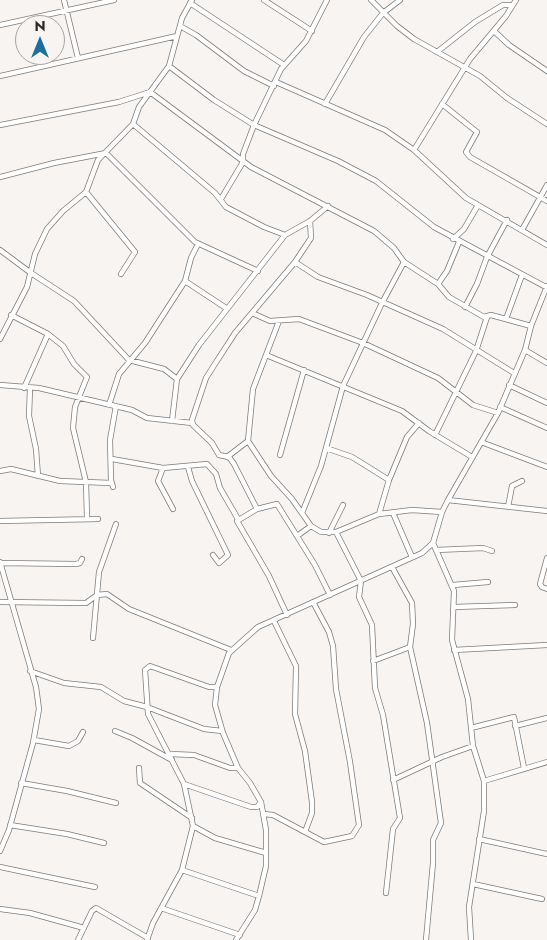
<!DOCTYPE html>
<html>
<head>
<meta charset="utf-8">
<style>
	body { margin:0 }
	#map { position:relative; width:547px; height:940px; overflow:hidden; background:#f7f4f2; font-family:Jost,sans-serif }
	canvas { display:block }
	.north { position:absolute; left:15px; top:15px; width:50px; height:50px; box-sizing:border-box; background:#f7f4f2; border:1px solid #a5a3a2; border-radius:50%; rotate:0deg; font-size:14px; font-weight:700; line-height:20px; text-align:center; color:#2b2a29 }
	.north::after { content:''; display:block; margin:auto; width:18px; height:22px; background:#1b6fa0; clip-path:polygon(50% 0,100% 100%,50% 72%,0 100%) }
</style>
</head>
<body>
<div id="map">
<canvas width="547" height="940"></canvas>
<div class="north">N</div>
</div>
<script>
const context = document.querySelector('canvas').getContext('2d');
context.lineJoin = 'round';
function shape(rows) {
  const path = new Path2D();
  for (const r of rows) {
    path.moveTo(r[0], r[1]);
    for (let i = 2; i < r.length; i += 2) path.lineTo(r[i], r[i + 1]);
  }
  return path;
}
function strokePath(path, color, width, dash) {
  context.strokeStyle = color;
  context.lineWidth = width;
  context.lineCap = dash ? 'butt' : 'round';
  context.setLineDash(dash || []);
  context.stroke(path);
}
const street = shape([
	[64,0,78,58],
	[264,0,312,31],
	[371,0,397,26,414,39,480,76,507,98,547,124],
	[190,3,284,65],
	[0,25,114,0],
	[180,26,196,35,244,71,274,86],
	[494,31,509,45,547,71],
	[437,52,475,22,503,5,512,5],
	[169,66,214,100,254,125,338,161,376,181,434,227,546,287],
	[0,76,177,36],
	[276,82,385,130,414,150,466,198,547,245],
	[325,104,364,37,383,13,400,0],
	[442,104,477,132,466,152,470,157,547,201],
	[133,124,215,193,226,207,264,227,285,235],
	[0,125,119,102,150,92,251,167,374,231,394,248,404,262,438,284,449,297,484,317,491,315,531,326],
	[414,150,470,59,506,16,516,0],
	[0,177,54,163,106,153,195,242,258,271],
	[86,192,135,252,121,274],
	[221,199,243,162,243,154,254,125,281,69,306,41,327,0],
	[522,230,547,185],
	[453,239,464,229,478,205],
	[0,250,31,273,74,301,129,360,164,369,177,379],
	[295,262,311,238,310,221],
	[185,281,226,308],
	[438,284,447,271,459,242],
	[465,307,477,284,487,257,507,220],
	[252,313,270,321,299,319,363,343,438,378,473,405,498,413],
	[11,315,48,334,63,346,74,364,87,377,75,407,73,428,86,482,87,518],
	[506,319,522,275],
	[279,321,253,389,248,441,271,476,292,499,311,526,321,532,336,532,379,514,412,510,442,512],
	[0,339,27,287,35,254,47,229,63,211,86,192,98,160,133,124,139,107,169,66,182,18,192,0],
	[525,350,547,363],
	[266,355,402,411,429,431,472,457],
	[0,385,39,388,132,410,147,418,192,423],
	[509,385,547,403],
	[24,388,48,334],
	[30,388,29,416,36,449,38,476],
	[109,405,119,374,145,343,185,281,191,258,198,244],
	[500,407,547,428],
	[172,421,177,379,199,345,285,235,310,221,328,206],
	[435,435,476,351,487,317],
	[481,442,547,467],
	[326,448,352,457,389,480],
	[280,455,304,370],
	[227,457,248,441],
	[112,459,163,468,207,464,216,474,220,488,238,519],
	[188,467,192,481,228,555,219,563,213,555],
	[163,468,158,481,173,509],
	[0,471,11,469,60,481,111,483],
	[113,487,111,480,110,440,116,406],
	[448,500,547,511],
	[508,507,512,486,522,481],
	[257,509,234,464,229,457,219,455,212,443,193,425,192,420,206,378,213,367,235,333,295,262,318,277,367,295,443,329,514,373],
	[302,513,321,466,343,386,382,303,404,262],
	[393,513,412,557],
	[379,514,389,480,407,437,419,423],
	[0,521,98,519],
	[336,532,361,581,359,597,372,625,375,688,383,715,400,818,393,829,386,893],
	[329,533,343,505],
	[297,536,311,526],
	[433,543,454,591,452,640,468,699,473,746,484,781,484,811,469,907,471,940],
	[436,550,483,548,492,551],
	[547,558,540,584,542,587,547,589],
	[0,562,36,687,39,709,33,743,9,830,0,851],
	[0,563,76,564,80,563,82,559],
	[392,567,412,603,413,624,410,647,427,723,440,816,441,823,433,840,433,863,426,940],
	[453,585,488,582],
	[0,602,86,603,97,595,107,594,129,609,231,650],
	[454,607,515,605],
	[287,615,269,576,237,521,257,509,277,504,315,565,330,595],
	[274,621,296,666,295,714,305,751,312,802,312,813,305,832],
	[93,638,99,572,116,524],
	[454,650,547,645],
	[373,661,410,647],
	[30,671,64,683,101,687,124,701,147,707,204,729,222,731],
	[515,726,547,718],
	[471,728,514,717,524,768],
	[115,731,132,738,172,760],
	[34,740,69,746,78,741,83,732],
	[170,754,194,755,230,768,238,768],
	[139,768,140,783,192,818],
	[393,780,442,757,473,746],
	[484,781,547,762],
	[21,783,67,791,116,803],
	[184,784,251,807,257,807,261,802],
	[264,814,273,815,324,842,352,836,359,825,350,762,336,689,333,646,329,632,313,602],
	[10,825,67,834,104,843],
	[193,826,215,838,266,853],
	[479,839,547,854],
	[0,867,95,887],
	[182,870,259,896],
	[473,884,542,899],
	[161,908,240,935],
	[0,909,30,913,84,928],
	[78,940,92,911,96,908,148,938],
	[147,940,153,923,182,870,193,826,184,784,148,714,145,670,150,666,209,687,217,687],
	[236,940,255,910,259,896,266,866,266,830,261,802,250,783,238,768,223,733,215,705,217,687,229,653,258,627,422,553,433,543,442,512,448,500,498,413,525,350,531,326,547,286]
]);
strokePath(street, '#7d7a78', 6);
strokePath(street, '#fff', 4.5);
</script>
</body>
</html>
